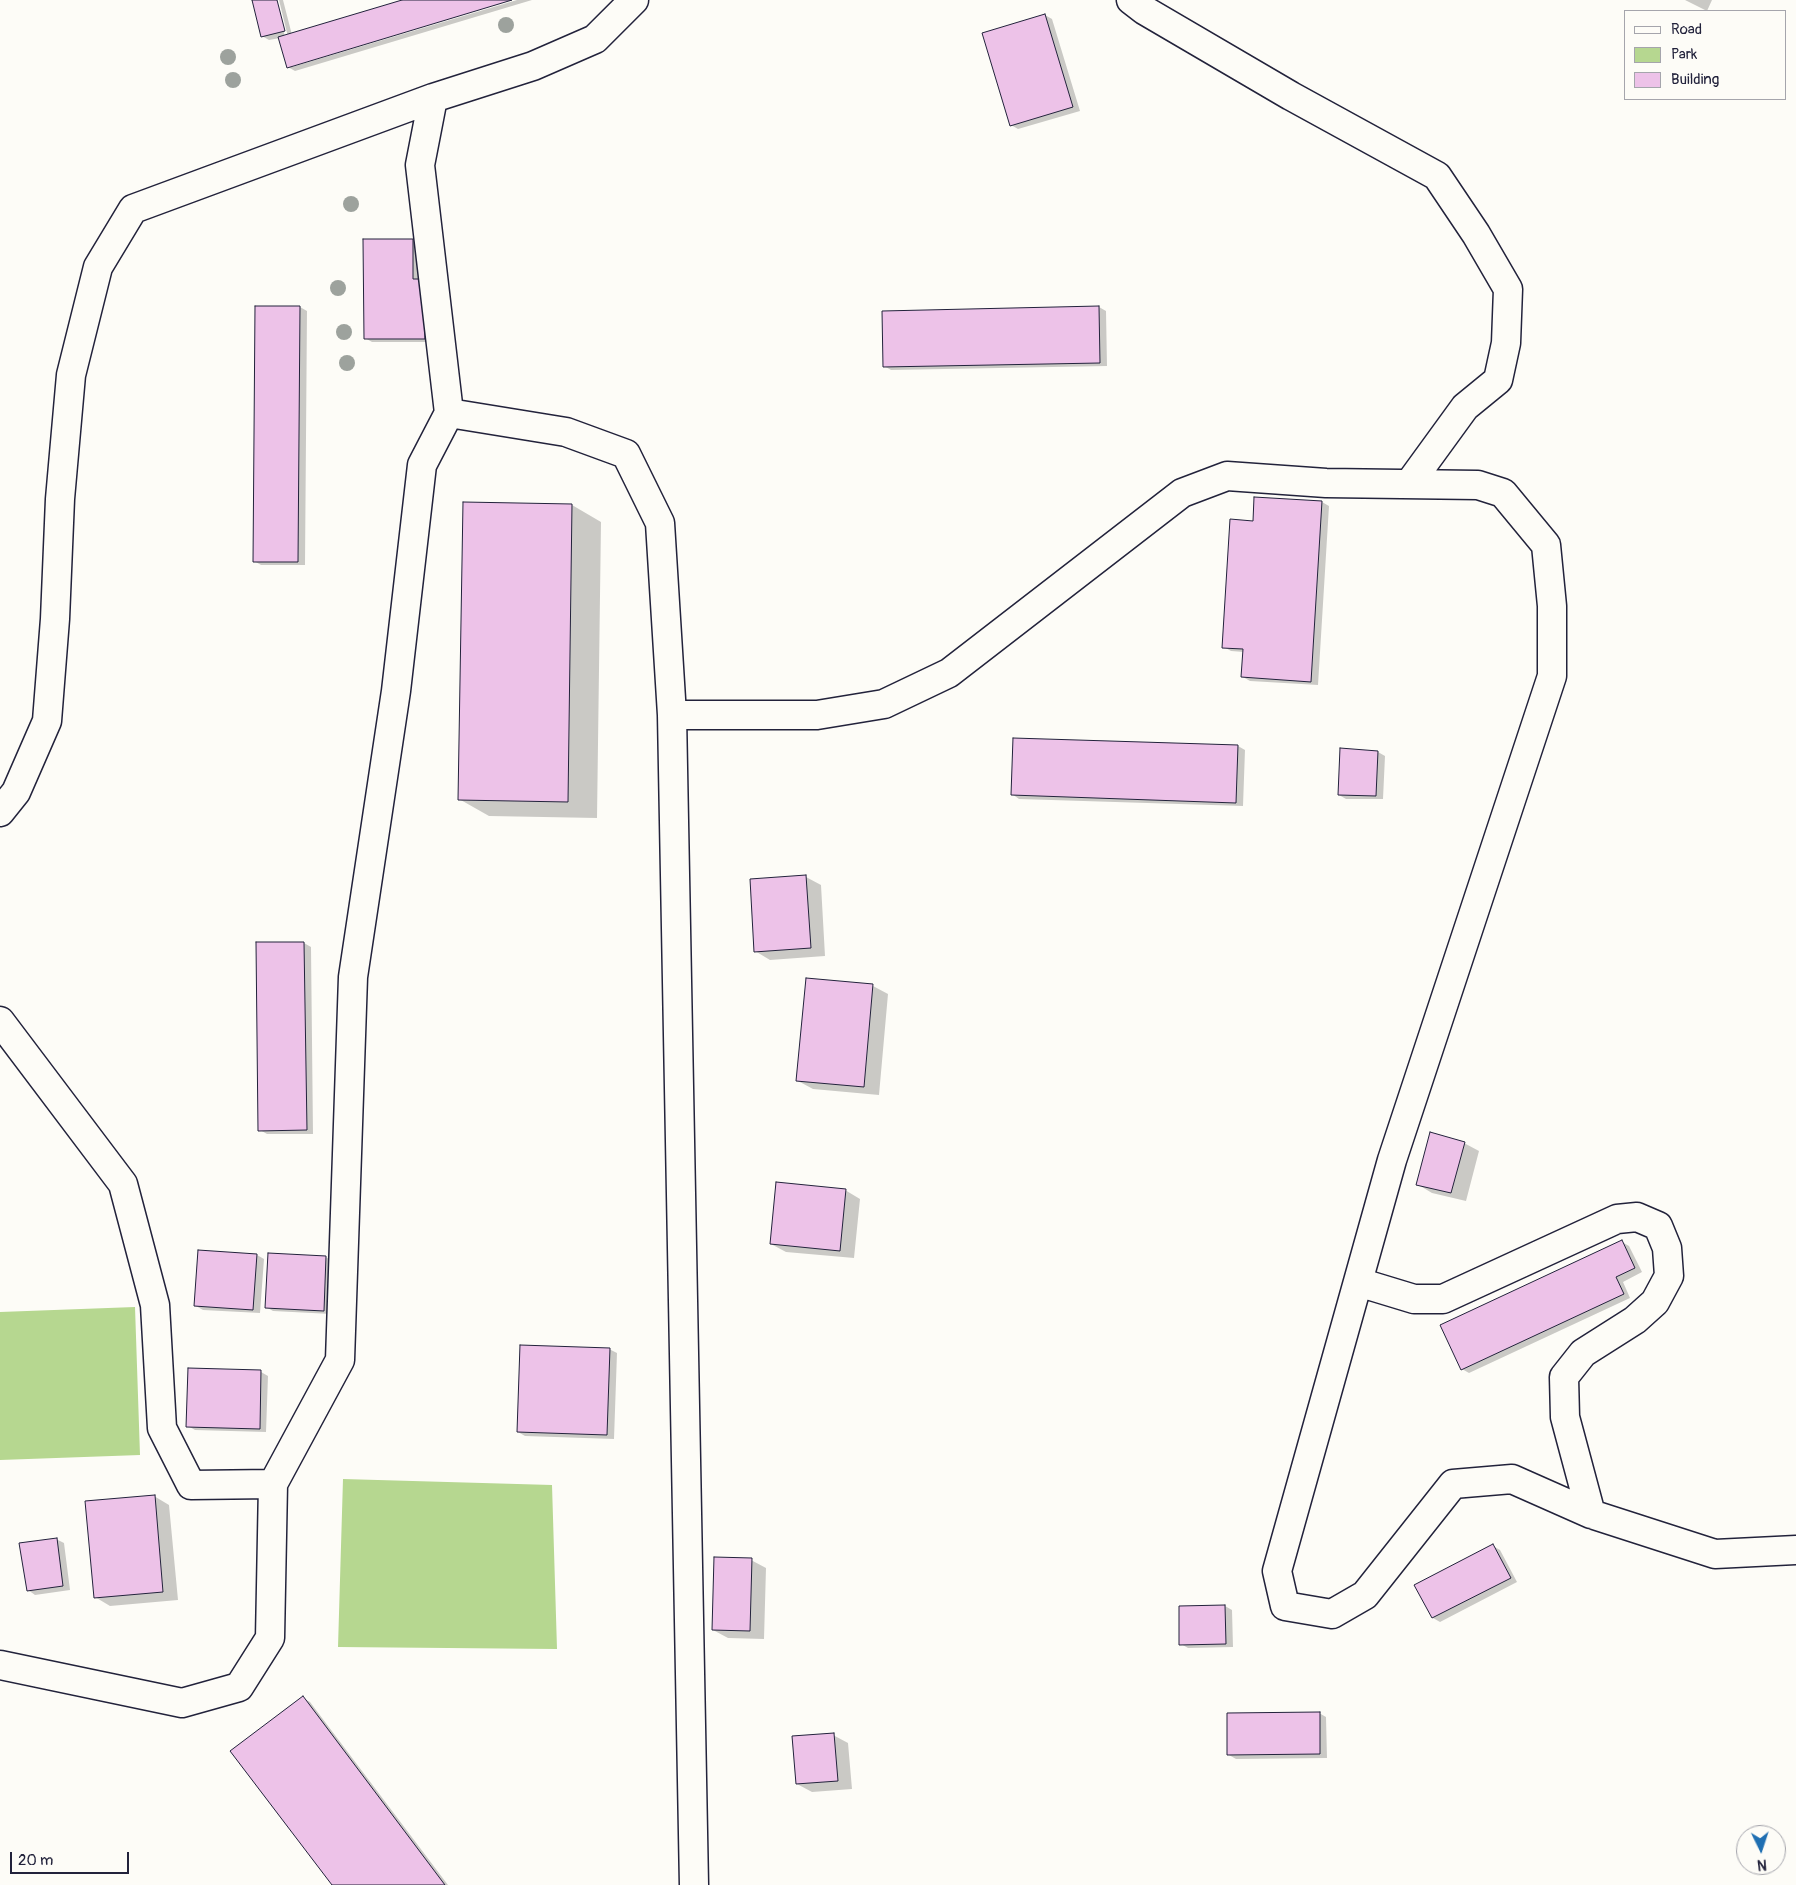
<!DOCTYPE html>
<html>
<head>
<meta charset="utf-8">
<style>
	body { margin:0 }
	#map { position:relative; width:1796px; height:1885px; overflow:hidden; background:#fdfcf7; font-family:Pangolin,sans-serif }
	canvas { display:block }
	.legend { position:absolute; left:1624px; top:10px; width:162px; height:90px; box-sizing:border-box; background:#fdfcf7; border:1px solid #a5a5ac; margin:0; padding:6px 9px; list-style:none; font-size:15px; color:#22223b }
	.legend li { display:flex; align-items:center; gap:10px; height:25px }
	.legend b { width:25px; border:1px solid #a5a5ac }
	.north { position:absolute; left:1736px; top:1825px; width:50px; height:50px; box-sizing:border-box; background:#fdfcf7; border:1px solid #a5a5ac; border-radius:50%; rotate:176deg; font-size:14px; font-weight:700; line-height:20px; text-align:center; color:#22223b }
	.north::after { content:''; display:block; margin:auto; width:18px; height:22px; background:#1f6fb2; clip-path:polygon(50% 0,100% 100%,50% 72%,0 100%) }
	.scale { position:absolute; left:10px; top:1852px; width:119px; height:22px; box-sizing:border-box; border:2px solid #22223b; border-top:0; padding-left:6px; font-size:15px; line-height:18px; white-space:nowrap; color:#22223b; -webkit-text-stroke:4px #fdfcf7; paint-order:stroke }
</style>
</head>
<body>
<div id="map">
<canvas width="1796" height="1885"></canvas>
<ul class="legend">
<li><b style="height:6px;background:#fdfcf7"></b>Road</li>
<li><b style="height:14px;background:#b6d790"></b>Park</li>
<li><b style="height:14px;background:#edc2e8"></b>Building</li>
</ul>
<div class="north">N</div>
<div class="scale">20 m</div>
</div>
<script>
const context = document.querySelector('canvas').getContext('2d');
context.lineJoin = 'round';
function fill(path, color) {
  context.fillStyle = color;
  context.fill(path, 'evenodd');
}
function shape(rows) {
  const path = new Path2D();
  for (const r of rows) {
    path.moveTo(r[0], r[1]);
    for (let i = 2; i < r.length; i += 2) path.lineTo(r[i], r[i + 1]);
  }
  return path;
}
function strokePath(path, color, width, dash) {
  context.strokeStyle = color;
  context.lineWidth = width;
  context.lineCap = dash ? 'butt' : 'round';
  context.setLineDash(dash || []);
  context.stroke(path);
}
const green = shape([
	[135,1307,140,1455,0,1460,0,1312],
	[343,1479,552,1485,557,1649,338,1647]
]);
const shadow = shape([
	[253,0,276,0,285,37,288,37,279,0,283,0,292,35,407,0,508,0,292,65,292,67,517,0,532,0,295,71,288,67,280,38,269,40,262,36],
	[1685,0,1712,0,1707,11],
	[1045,15,1052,19,1080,111,1018,129,1011,125],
	[413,240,420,244,431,342,372,342,365,338],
	[256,307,300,307,307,311,305,565,261,565,254,561],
	[1099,307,1106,311,1107,366,891,370,884,366,883,312],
	[1322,502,1329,506,1318,685,1250,681,1243,677,1244,652,1231,651,1224,647],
	[572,505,601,522,597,818,489,816,459,799],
	[1238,746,1245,750,1243,806,1019,799,1012,794],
	[1378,752,1385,756,1383,799,1346,799,1339,795],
	[806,877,821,885,825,956,770,960,755,951],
	[304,943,311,947,313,1134,267,1134,260,1130,257,944],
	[873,986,888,994,879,1095,813,1089,798,1081],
	[1464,1143,1479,1151,1466,1201,1432,1193,1417,1184],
	[845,1190,860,1199,854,1258,786,1252,771,1244],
	[1622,1242,1629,1246,1642,1272,1623,1282,1630,1298,1469,1373,1462,1369],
	[269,1254,326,1257,333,1262,331,1314,273,1311,266,1307],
	[257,1255,264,1259,260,1313,203,1310,196,1306],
	[609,1349,617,1353,614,1439,525,1436,518,1432],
	[189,1369,261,1372,268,1376,266,1432,195,1430,188,1426],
	[154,1496,169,1505,178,1600,110,1606,95,1597],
	[56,1539,64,1543,70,1590,35,1595,28,1590],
	[1493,1546,1500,1550,1517,1582,1440,1622,1433,1618],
	[751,1560,766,1568,764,1639,728,1638,713,1630],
	[1225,1606,1232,1610,1233,1647,1188,1648,1181,1644,1180,1607],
	[303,1698,310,1702,448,1885,334,1885],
	[1319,1713,1326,1717,1327,1758,1236,1759,1229,1755],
	[833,1735,848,1743,852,1789,812,1792,797,1784]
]);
const building = shape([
	[252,0,277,0,285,31,261,37,252,0],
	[402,0,512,0,287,68,278,37,402,0],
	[1045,14,1073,107,1010,126,982,33,1045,14],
	[363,239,413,239,413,279,424,279,425,339,364,339,363,239],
	[255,306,300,306,298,562,253,562,255,306],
	[1099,306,1100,363,883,367,882,311,1099,306],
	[1254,497,1322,501,1311,682,1241,677,1243,649,1222,648,1230,519,1253,521,1254,497],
	[463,502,572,504,568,802,458,800,463,502],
	[1013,738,1238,745,1236,803,1011,795,1013,738],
	[1340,748,1378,751,1376,796,1338,795,1340,748],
	[806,875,811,948,754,952,750,879,806,875],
	[256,942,304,942,307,1130,258,1131,256,942],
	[806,978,873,984,864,1087,796,1081,806,978],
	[1430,1132,1465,1142,1451,1193,1416,1185,1430,1132],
	[776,1182,846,1189,840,1251,770,1244,776,1182],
	[1622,1240,1635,1268,1616,1277,1624,1294,1461,1370,1440,1325,1622,1240],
	[198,1250,257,1254,253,1310,194,1306,198,1250],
	[268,1253,326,1256,324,1311,265,1308,268,1253],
	[520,1345,610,1348,607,1435,517,1432,520,1345],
	[188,1368,261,1370,260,1429,186,1427,188,1368],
	[155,1495,163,1592,94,1598,85,1501,155,1495],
	[57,1538,63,1586,27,1591,19,1543,57,1538],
	[1493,1544,1511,1578,1432,1618,1414,1585,1493,1544],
	[714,1557,752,1558,750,1631,712,1630,714,1557],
	[1225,1605,1226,1644,1179,1645,1179,1606,1225,1605],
	[303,1696,445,1885,332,1885,230,1751,303,1696],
	[1320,1712,1320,1754,1227,1755,1227,1713,1320,1712],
	[834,1733,838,1781,796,1784,792,1736,834,1733]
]);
const minor = shape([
	[1131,0,1144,10,1291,96,1437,176,1476,234,1508,289,1506,343,1498,380,1465,407,1409,484],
	[449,413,566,432,626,454,660,523,672,715,694,1885],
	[672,715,817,715,884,704,949,673,1182,493,1227,476,1326,483,1478,485,1503,493,1546,545,1552,606,1552,676,1392,1160,1277,1571,1285,1606,1332,1614,1365,1595,1453,1484,1512,1479,1591,1514,1715,1554,1796,1550],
	[0,812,16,792,47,721,55,619,60,499,71,375,98,267,133,209,433,98],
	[0,1021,123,1184,155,1305,162,1428,191,1485,273,1484],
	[1358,1282,1414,1299,1443,1299,1617,1219,1637,1217,1658,1226,1667,1248,1669,1276,1655,1302,1635,1320,1583,1353,1564,1377,1565,1417,1591,1514],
	[0,1665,182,1703,239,1687,270,1638,273,1484,340,1360,353,977,396,691,422,465,449,413,420,165,433,98,533,66,595,39,634,0]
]);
const trees = [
	[506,25],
	[228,57],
	[233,80],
	[351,204],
	[338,288],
	[344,332],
	[347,363]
];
fill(green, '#b6d790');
fill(shadow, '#0003');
fill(building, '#edc2e8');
strokePath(building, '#22223b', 1);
strokePath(minor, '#22223b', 31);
strokePath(minor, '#fdfcf7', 28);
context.fillStyle = '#9da29d';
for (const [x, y] of trees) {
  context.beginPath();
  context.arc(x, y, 8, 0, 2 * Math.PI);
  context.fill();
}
</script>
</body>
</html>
